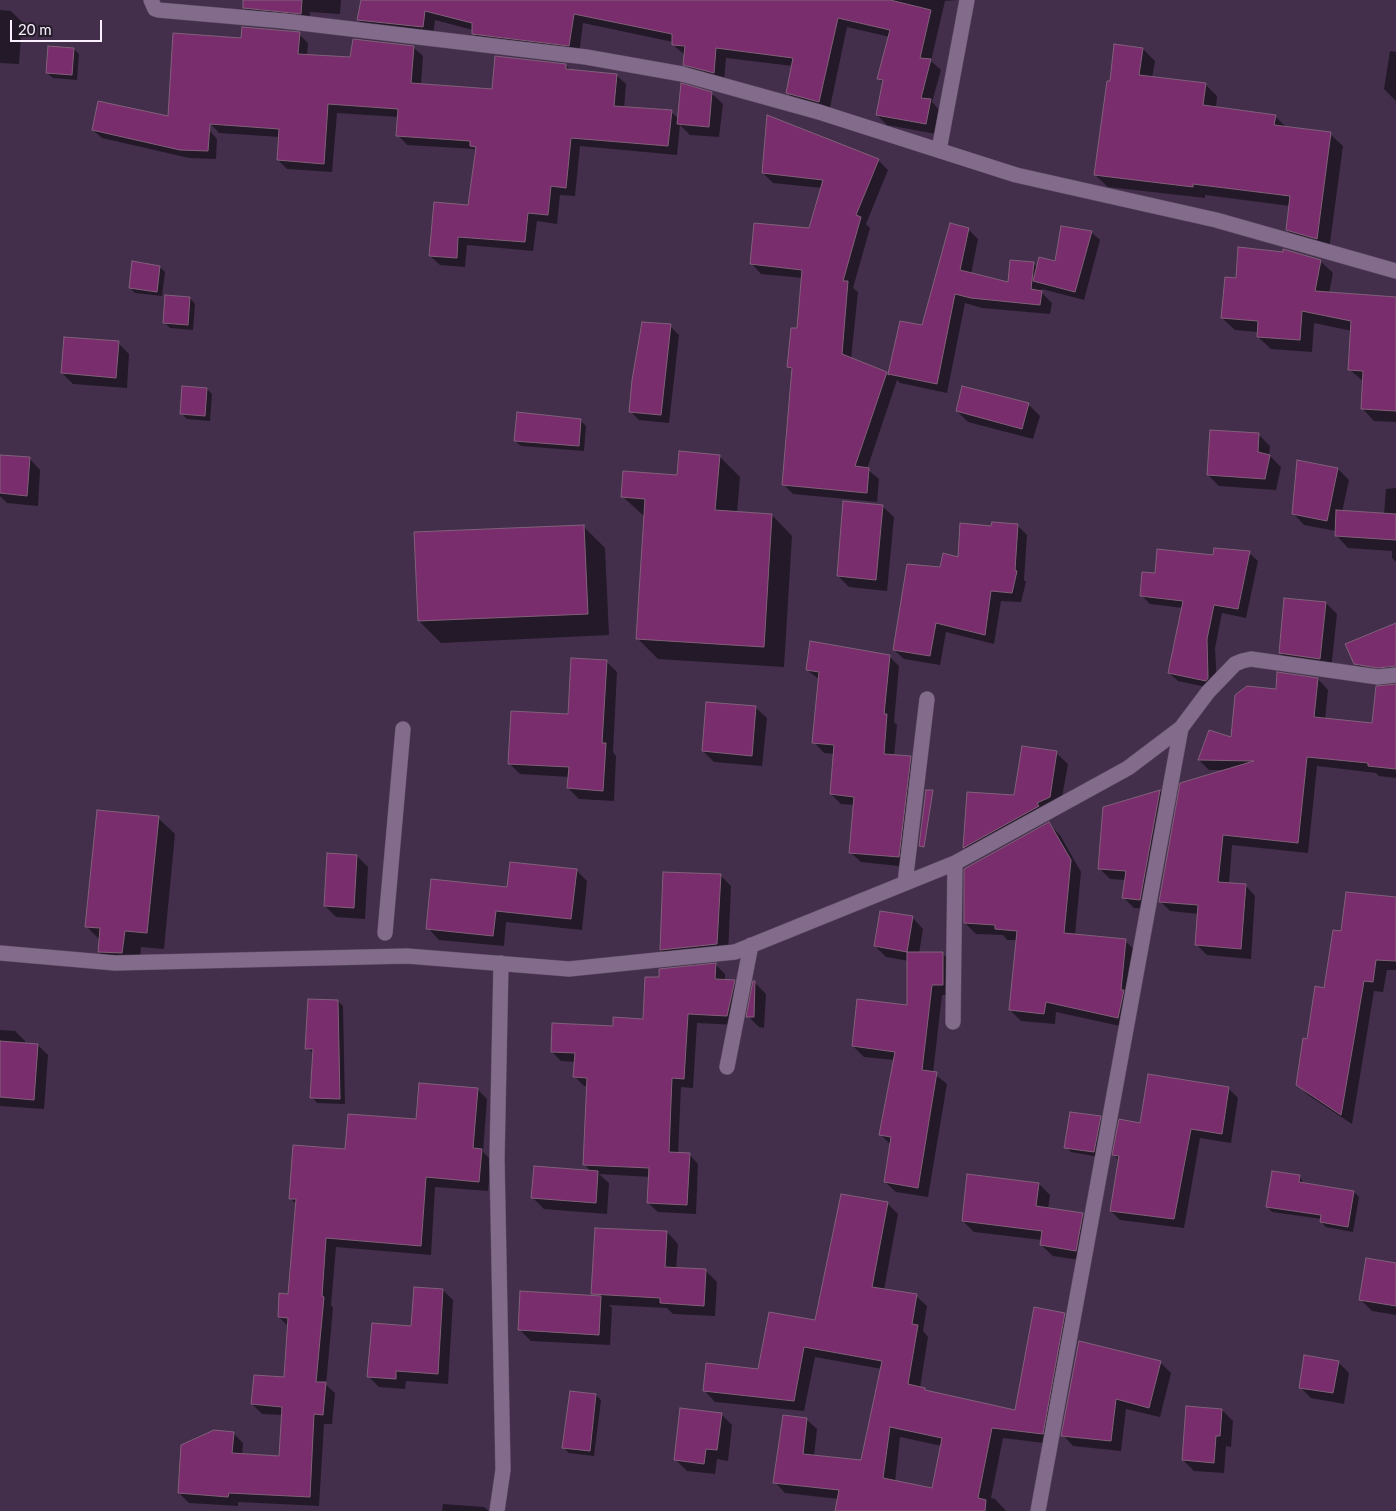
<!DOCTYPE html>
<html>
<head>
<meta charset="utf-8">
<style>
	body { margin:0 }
	#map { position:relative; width:1396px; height:1511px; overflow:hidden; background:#432f4c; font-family:Lato,sans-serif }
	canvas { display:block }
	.scale { position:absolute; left:10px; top:20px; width:92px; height:22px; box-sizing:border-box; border:2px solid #faf0ff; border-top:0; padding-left:6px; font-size:15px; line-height:18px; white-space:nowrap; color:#faf0ff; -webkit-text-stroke:4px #251c29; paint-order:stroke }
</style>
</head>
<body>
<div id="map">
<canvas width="1396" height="1511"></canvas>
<div class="scale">20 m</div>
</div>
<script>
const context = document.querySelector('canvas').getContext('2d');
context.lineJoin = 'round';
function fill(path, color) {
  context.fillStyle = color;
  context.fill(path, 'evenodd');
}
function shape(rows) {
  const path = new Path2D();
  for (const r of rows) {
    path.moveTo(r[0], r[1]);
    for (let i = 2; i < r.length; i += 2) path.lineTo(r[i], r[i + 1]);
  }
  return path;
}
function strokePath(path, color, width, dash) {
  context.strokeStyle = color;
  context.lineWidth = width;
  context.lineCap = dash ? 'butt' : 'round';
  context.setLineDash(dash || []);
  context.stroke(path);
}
const shadow = shape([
	[245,0,341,0,340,14,310,12,310,22,253,17,244,8],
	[362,0,958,0,945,1,931,61,941,70,932,102,940,111,936,134,887,125,877,115,884,84,879,79,890,37,847,27,829,112,798,103,788,93,793,66,726,58,724,82,694,74,684,64,685,55,673,45,673,42,583,23,579,55,483,44,473,33,473,30,435,20,433,36,368,30,358,20],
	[0,10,11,11,22,22,19,64,0,63],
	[299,34,308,43,307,55,351,59,413,47,423,56,421,85,493,90,566,65,571,71,616,75,626,84,624,108,671,112,679,119,711,93,723,104,719,137,690,135,680,125,677,155,580,146,575,196,560,195,557,224,537,221,533,251,467,245,465,267,440,265,430,256,469,206,475,149,407,145,398,135,399,117,337,113,332,172,287,169,278,160,280,137,219,133,210,123,242,39],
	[74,49,79,54,77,80,53,78,47,73],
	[1143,49,1155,61,1152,78,1205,84,1217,96,1216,108,1275,116,1287,128,1330,134,1343,146,1329,250,1299,242,1287,230,1290,206,1205,195,1205,198,1108,187,1095,175,1111,83],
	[1390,51,1396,52,1396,101,1384,89],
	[93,130,209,130,217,139,216,159,189,158,102,138],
	[878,160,888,170,866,224,870,228,853,288,858,292,851,359,889,376,901,322,923,327,968,229,978,239,971,274,1009,284,1033,263,1038,268,1056,262,1091,232,1100,240,1084,300,1042,289,1041,292,1052,303,1050,314,982,308,965,303,947,393,900,383,897,380,867,469,879,479,877,502,793,494,783,484,793,371,788,367,798,330,803,278,761,274,752,264,810,229,822,188,773,183,763,173],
	[1320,261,1333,273,1329,293,1396,298,1396,422,1374,421,1362,408,1364,382,1349,369,1352,331,1314,323,1312,352,1271,349,1258,337,1258,332,1235,330,1222,318,1237,279],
	[160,267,165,272,162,296,135,293,130,288],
	[190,298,195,304,193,330,170,328,165,323],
	[670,326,679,335,669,423,639,420,630,411],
	[118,343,129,354,127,388,73,384,62,373],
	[207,389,212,394,210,421,187,419,182,414],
	[1029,405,1040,416,1033,439,968,422,957,411],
	[518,413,581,421,586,426,584,451,521,446,515,441],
	[1259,435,1270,446,1269,455,1281,467,1276,490,1219,486,1208,475],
	[0,456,29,458,40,470,38,506,7,503,0,496],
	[719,456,740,477,737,513,772,515,792,536,784,667,658,659,638,639,645,517,622,496,678,477],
	[1338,469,1349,480,1342,512,1384,515,1386,489,1396,488,1396,562,1392,558,1392,551,1348,548,1336,535,1336,531,1304,525,1293,513],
	[882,506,894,517,887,591,849,587,838,576],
	[1017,525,1027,535,1024,580,1026,582,1021,602,1001,601,994,644,946,632,940,665,904,659,894,650,941,569,959,559,993,527],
	[583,526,605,548,609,635,441,643,419,621],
	[1249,553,1258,561,1246,618,1222,613,1215,648,1217,687,1215,689,1178,681,1169,673,1183,608,1150,604,1141,595,1156,575,1214,556],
	[1326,603,1337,614,1331,670,1291,664,1280,653],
	[1396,625,1396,678,1366,675,1355,663],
	[1360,664,1384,667,1384,670,1360,666],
	[889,656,899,666,894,722,897,725,894,756,910,758,920,768,908,867,861,862,850,852,855,805,841,804,831,794,835,754,824,753,814,742,820,680,807,670],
	[606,661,617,672,613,752,616,756,614,801,579,799,568,788,569,777,520,774,509,763,569,715],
	[1318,679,1328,690,1325,720,1374,725,1396,696,1396,778,1379,776,1376,773,1317,766,1308,853,1232,845,1229,884,1245,885,1255,896,1251,959,1207,955,1196,944,1199,914,1170,911,1160,901,1226,770,1209,770,1199,760,1232,739,1277,690],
	[755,707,767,718,762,766,714,762,703,751],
	[1056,753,1068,764,1060,808,976,858,965,847,968,793,1015,796],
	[1160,791,1170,801,1150,909,1134,908,1123,897,1126,880,1110,879,1099,868,1104,808],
	[158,818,175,834,164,949,141,947,139,970,116,968,99,952,100,940,86,926],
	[1049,824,1060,835,1081,872,1075,935,1125,941,1137,952,1129,1028,1056,1012,1055,1024,1021,1021,1010,1010,1017,940,1007,940,1003,935,976,934,965,923],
	[357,856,368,867,365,919,336,917,325,906],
	[576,870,587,881,582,930,506,922,504,946,439,940,428,928,508,888],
	[720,875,731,886,728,955,672,961,661,950],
	[912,917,923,929,919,953,943,954,953,964,953,995,942,995,933,1073,947,1084,928,1197,896,1192,885,1182,891,1145,881,1135,894,1060,864,1057,853,1046,909,1007,909,961,886,957,875,946],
	[1396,924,1396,970,1387,970,1383,992,1374,991,1352,1124,1308,1095,1297,1084,1308,1040,1342,933],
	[716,965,725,974,725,981,734,981,743,991,737,1025,697,1023,693,1088,681,1087,678,1154,689,1154,698,1164,696,1214,658,1212,648,1203,650,1177,599,1174,609,1183,607,1214,544,1209,533,1198,591,1172,584,1164,588,1086,584,1086,575,1077,576,1062,561,1061,552,1052,614,1027,644,1020,660,979],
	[754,982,766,994,764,1028,759,1027,748,1016],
	[338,1001,343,1006,345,1104,317,1103,312,1097,314,1054,307,1048],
	[0,1030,15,1031,25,1041,25,1044,38,1045,48,1055,44,1109,0,1106],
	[1228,1088,1238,1098,1231,1143,1200,1138,1184,1228,1120,1220,1111,1211,1119,1160,1114,1155,1141,1124],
	[477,1089,487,1099,483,1152,491,1160,488,1191,435,1187,431,1255,336,1247,331,1305,333,1308,326,1385,335,1393,332,1424,324,1424,319,1506,238,1502,238,1506,189,1503,179,1493,233,1433,243,1443,242,1455,280,1457,283,1415,262,1414,252,1404,286,1378,289,1327,279,1317,290,1295,297,1205,290,1198,346,1150,417,1120],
	[1100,1118,1105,1123,1099,1157,1071,1152,1066,1147],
	[1300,1177,1304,1184,1354,1192,1359,1197,1353,1232,1326,1227,1321,1222,1322,1219,1272,1212,1267,1206],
	[1039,1184,1050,1195,1048,1209,1082,1214,1093,1225,1087,1261,1053,1256,1041,1245,1042,1240,974,1232,963,1221],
	[887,1203,898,1214,884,1290,916,1296,927,1306,923,1331,928,1337,920,1388,928,1392,1016,1411,1064,1314,1075,1324,1053,1444,1003,1438,991,1498,995,1499,1006,1511,836,1511,839,1499,785,1493,775,1482,806,1419,817,1429,814,1456,862,1461,882,1369,815,1357,804,1411,715,1402,705,1391,759,1370,816,1322],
	[900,1437,942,1446,933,1490,895,1482],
	[667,1232,678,1244,676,1269,706,1271,717,1282,715,1316,673,1314,667,1308,609,1305,612,1308,610,1345,531,1341,520,1330,596,1297,593,1294],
	[1396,1264,1396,1315,1372,1311,1361,1300],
	[443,1290,453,1300,448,1384,406,1381,405,1389,379,1387,369,1377],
	[1160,1362,1171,1373,1160,1417,1126,1409,1121,1451,1073,1446,1063,1435],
	[1338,1362,1349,1373,1344,1404,1311,1398,1300,1387],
	[596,1395,601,1400,594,1456,569,1453,564,1448],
	[1222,1410,1233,1421,1231,1447,1226,1446,1224,1473,1194,1471,1183,1460],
	[721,1414,732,1425,728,1461,717,1459,715,1474,687,1471,676,1460],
	[443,1504,484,1507,489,1511,442,1511]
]);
const building = shape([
	[243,0,302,0,301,14,243,8,243,0],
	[361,0,890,0,931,10,920,58,931,59,921,98,931,99,926,124,876,115,883,80,877,79,890,30,838,18,819,102,786,93,793,58,716,48,714,73,683,65,685,46,672,45,672,34,574,14,569,46,472,34,472,23,425,11,423,27,357,20,361,0],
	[242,27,300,32,298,54,350,57,353,39,414,46,411,83,492,89,495,56,566,64,566,69,617,74,614,106,672,110,668,146,571,138,566,188,551,186,548,215,528,213,525,242,458,237,457,258,429,256,434,202,468,205,476,147,470,146,470,141,396,136,398,109,328,104,324,164,277,160,279,129,210,124,208,151,180,150,92,130,98,101,168,116,173,33,241,38,242,27],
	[1114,44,1143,48,1139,75,1206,83,1203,105,1276,115,1274,125,1331,132,1317,239,1286,230,1290,196,1193,184,1193,187,1094,175,1107,81,1110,81,1114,44],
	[48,46,74,48,72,75,46,73,48,46],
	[681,83,712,92,709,127,677,124,681,83],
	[767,115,879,159,856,215,861,217,843,281,848,281,842,354,887,372,855,466,869,468,867,493,782,485,792,368,787,367,791,328,797,328,802,270,750,264,754,223,809,228,823,180,762,173,767,115],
	[950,223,969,228,960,270,1008,282,1010,260,1034,262,1031,289,1042,291,1040,305,971,298,955,294,937,384,888,374,900,321,922,325,950,223],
	[1061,226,1092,231,1075,292,1033,281,1039,257,1055,261,1061,226],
	[1238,247,1283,252,1283,249,1321,260,1315,291,1396,297,1396,411,1361,409,1363,371,1348,370,1351,321,1302,311,1300,340,1257,337,1258,321,1221,318,1225,277,1236,278,1238,247],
	[132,261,160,266,157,292,129,288,132,261],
	[165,295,190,297,188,325,163,323,165,295],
	[642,322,671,324,661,415,629,412,632,380,642,322],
	[64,337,119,341,116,378,61,373,64,337],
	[182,386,207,388,205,416,180,414,182,386],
	[962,386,1029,403,1022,429,956,411,962,386],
	[517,412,581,419,579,446,514,441,517,412],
	[1210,430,1259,433,1258,452,1270,455,1265,479,1207,475,1210,430],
	[679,451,720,455,715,510,772,514,764,647,636,639,645,499,621,497,623,471,677,475,679,451],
	[0,455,30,457,27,496,0,493,0,455],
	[1297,460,1338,468,1327,521,1292,514,1297,460],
	[843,501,883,505,876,580,837,576,843,501],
	[1336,510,1396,514,1396,540,1335,536,1336,510],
	[992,522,1018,524,1015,570,1017,571,1012,593,991,591,985,635,936,623,930,656,893,650,907,564,940,567,943,553,958,557,960,523,991,526,992,522],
	[584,525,588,614,418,621,414,532,584,525],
	[1214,548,1250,551,1238,609,1214,605,1207,639,1208,678,1206,681,1168,673,1183,601,1140,596,1142,572,1155,573,1157,549,1213,555,1214,548],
	[1284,598,1326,602,1320,659,1279,653,1284,598],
	[1396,623,1396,666,1378,668,1354,664,1345,644,1396,623],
	[810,641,890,655,884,714,887,714,884,754,911,756,899,857,849,853,854,797,830,794,834,745,812,743,819,672,806,670,810,641],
	[571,658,607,660,602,743,606,743,603,791,567,788,569,767,508,764,511,711,568,714,571,658],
	[1277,672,1318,678,1314,717,1372,723,1376,686,1396,684,1396,769,1368,766,1368,763,1307,757,1298,843,1223,835,1218,882,1246,884,1241,949,1195,945,1198,905,1159,902,1180,783,1254,761,1198,760,1209,730,1231,737,1235,695,1247,686,1276,689,1277,672],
	[706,702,756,706,752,756,702,751,706,702],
	[1022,746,1057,751,1050,797,1037,803,1039,806,963,848,967,792,1014,795,1022,746],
	[926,790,933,790,924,847,919,846,926,790],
	[1160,790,1140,900,1122,898,1126,871,1098,869,1103,807,1160,790],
	[97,810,159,816,147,933,125,931,122,953,98,952,100,928,85,927,97,810],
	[1049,822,1071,860,1064,933,1126,939,1121,990,1124,990,1118,1018,1046,1002,1044,1014,1009,1010,1017,931,995,929,995,925,964,923,964,869,1049,822],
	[327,853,357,855,354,908,324,906,327,853],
	[510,862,577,869,571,919,496,911,493,936,426,929,431,879,507,887,510,862],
	[663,872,721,874,717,944,660,950,663,872],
	[1346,892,1396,897,1396,961,1376,960,1373,982,1364,981,1341,1115,1296,1085,1303,1038,1307,1039,1315,986,1324,988,1333,930,1341,931,1346,892],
	[880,911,913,916,907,952,874,946,880,911],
	[907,952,943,952,943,985,932,985,922,1070,937,1072,918,1188,884,1182,891,1137,879,1135,895,1052,852,1046,857,999,907,1005,907,952],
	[716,963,715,979,735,980,727,1016,688,1014,684,1079,672,1078,669,1152,690,1153,687,1205,647,1203,649,1168,583,1165,587,1078,573,1077,575,1053,551,1052,552,1023,613,1026,613,1017,643,1019,645,977,659,977,659,969,716,963],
	[753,981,755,981,754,1017,746,1017,753,981],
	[308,999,338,1000,340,1099,310,1098,313,1049,305,1049,308,999],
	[0,1041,38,1044,34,1100,0,1097,0,1041],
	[1148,1074,1229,1087,1222,1134,1191,1129,1174,1219,1110,1211,1119,1156,1112,1155,1119,1119,1140,1123,1148,1074],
	[419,1083,478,1088,473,1148,482,1149,479,1182,426,1177,421,1246,326,1238,322,1296,324,1297,316,1382,326,1382,323,1415,314,1414,310,1497,229,1493,228,1497,178,1493,181,1445,214,1430,234,1432,232,1453,279,1456,282,1407,251,1404,254,1375,284,1377,288,1318,278,1317,279,1293,288,1294,296,1199,289,1199,293,1145,345,1149,348,1114,416,1119,419,1083],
	[1070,1112,1101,1116,1094,1152,1064,1148,1070,1112],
	[534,1166,598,1171,596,1203,531,1198,534,1166],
	[1272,1171,1300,1175,1299,1182,1354,1191,1348,1227,1320,1222,1321,1215,1266,1207,1272,1171],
	[967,1174,1039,1183,1036,1206,1083,1213,1076,1251,1040,1245,1042,1231,962,1221,967,1174],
	[841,1194,888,1202,872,1287,917,1294,912,1324,918,1325,908,1384,925,1388,925,1390,1015,1410,1034,1307,1065,1313,1043,1434,992,1428,978,1498,986,1500,985,1511,835,1511,839,1490,773,1483,783,1415,807,1418,803,1454,861,1460,882,1361,804,1347,794,1401,703,1391,706,1363,758,1369,769,1312,815,1320,841,1194],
	[890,1427,942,1438,932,1488,883,1478,890,1427],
	[595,1228,667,1231,665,1267,706,1269,704,1306,660,1303,660,1298,591,1294,595,1228],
	[1366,1258,1396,1263,1396,1306,1359,1300,1366,1258],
	[414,1287,443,1289,438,1374,396,1371,396,1379,367,1377,372,1323,411,1326,414,1287],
	[520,1291,601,1296,599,1335,518,1330,520,1291],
	[1079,1341,1161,1361,1149,1408,1116,1399,1111,1441,1061,1436,1079,1341],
	[1304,1355,1339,1361,1333,1393,1299,1388,1304,1355],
	[570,1391,596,1394,590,1451,562,1448,570,1391],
	[1186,1406,1222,1409,1220,1436,1216,1436,1214,1463,1182,1460,1186,1406],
	[680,1408,722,1413,717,1450,706,1449,704,1464,674,1460,680,1408]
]);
const minor = shape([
	[151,0,155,9,158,10,284,21,586,57,682,74,819,112,1016,175,1216,220,1396,271],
	[939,150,967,0],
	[905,883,927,699],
	[385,933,403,729],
	[0,953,115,963,407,956,569,969,735,952,955,863,1128,768,1181,728,1208,692,1235,664,1242,661,1251,659,1378,677,1396,675],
	[953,1022,955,863],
	[727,1067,751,945],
	[497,1511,503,1470,497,1159,501,963],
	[1038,1511,1181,728]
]);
fill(shadow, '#0007');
fill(building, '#7a2d6c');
strokePath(building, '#816079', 1);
strokePath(minor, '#5c4b62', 16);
strokePath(minor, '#826b8b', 15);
</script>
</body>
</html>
